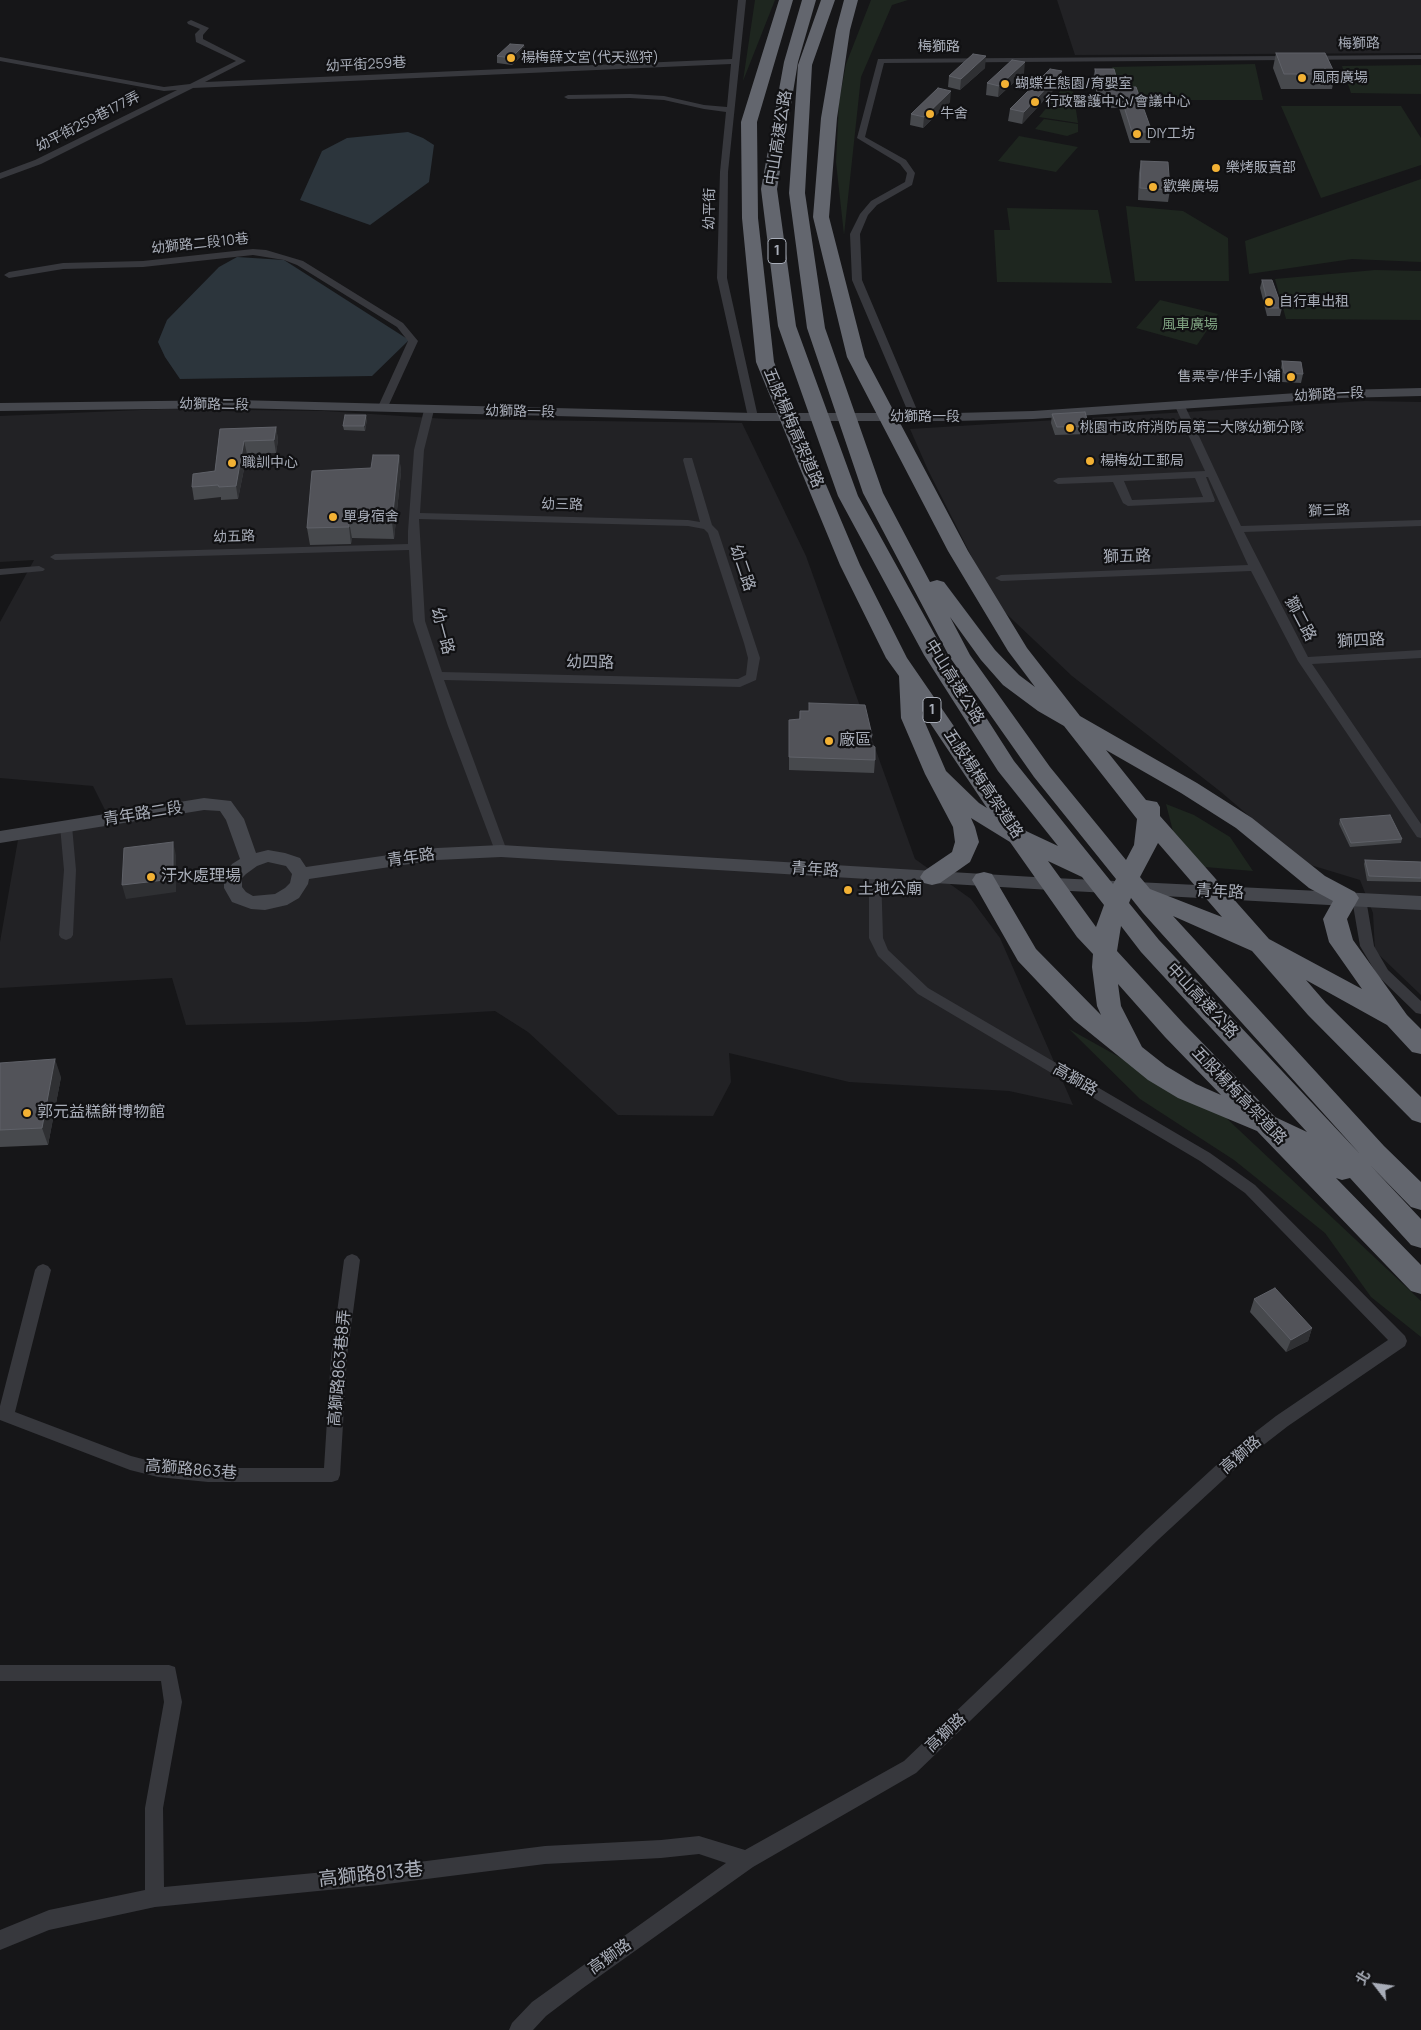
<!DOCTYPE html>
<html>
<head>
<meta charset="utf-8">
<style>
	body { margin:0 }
	#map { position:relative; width:1421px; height:2030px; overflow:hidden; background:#161618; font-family:Manrope,"Noto Sans TC",sans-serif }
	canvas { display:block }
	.north { position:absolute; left:1351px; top:1960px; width:50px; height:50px; -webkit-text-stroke:4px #111113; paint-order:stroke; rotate:300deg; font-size:14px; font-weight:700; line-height:20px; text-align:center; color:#a8adb8 }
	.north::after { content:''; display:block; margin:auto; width:18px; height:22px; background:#a8adb8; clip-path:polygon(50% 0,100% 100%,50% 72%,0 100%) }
</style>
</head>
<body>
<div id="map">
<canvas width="1421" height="2030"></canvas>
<div class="north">北</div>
</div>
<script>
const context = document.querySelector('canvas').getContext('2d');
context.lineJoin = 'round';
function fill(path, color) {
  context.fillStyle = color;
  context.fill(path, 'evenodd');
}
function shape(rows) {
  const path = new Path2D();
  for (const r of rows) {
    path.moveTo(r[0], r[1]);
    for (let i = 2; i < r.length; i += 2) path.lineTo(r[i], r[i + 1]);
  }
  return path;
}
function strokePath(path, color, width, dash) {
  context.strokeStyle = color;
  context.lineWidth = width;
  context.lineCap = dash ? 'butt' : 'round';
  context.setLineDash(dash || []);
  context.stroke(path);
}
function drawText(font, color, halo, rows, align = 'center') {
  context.font = font + ' Manrope,"Noto Sans TC",sans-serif';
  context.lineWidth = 4.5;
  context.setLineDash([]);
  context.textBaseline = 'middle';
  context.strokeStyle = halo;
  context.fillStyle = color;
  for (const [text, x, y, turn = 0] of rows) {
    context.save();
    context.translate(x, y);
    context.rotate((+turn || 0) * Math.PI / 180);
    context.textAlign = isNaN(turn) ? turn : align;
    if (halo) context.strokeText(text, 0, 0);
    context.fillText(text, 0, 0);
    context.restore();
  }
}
const built = shape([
	[1057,0,1421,0,1421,53,1075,55],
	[1365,401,1421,402,1421,995,1375,951,1373,913,1360,880,1304,863,1221,792,1072,676,995,603,928,470,910,429],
	[164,409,325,411,447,419,742,423,806,556,915,859,971,899,1000,938,1073,1105,1009,1091,849,1082,729,1053,731,1082,713,1116,618,1115,528,1032,495,1011,306,1022,186,1025,172,978,0,988,0,942,18,840,112,824,93,786,0,778,0,622,34,560,0,562,0,416]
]);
const green = shape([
	[755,0,775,0,743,81],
	[871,0,908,0,892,5,861,77,844,235,836,162,839,102,846,64],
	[1255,64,1263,100,1142,100,1140,96,1120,95,1112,67],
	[1421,65,1421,94,1351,93,1342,66],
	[1066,84,1072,84,1078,123,1039,117],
	[1281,106,1401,106,1421,138,1421,165,1321,198],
	[1044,119,1078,124,1078,132,1067,136,1035,129],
	[1019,136,1078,147,1056,172,998,161],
	[1421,179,1421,262,1352,259,1249,274,1245,241],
	[1126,206,1183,211,1228,238,1229,281,1135,281],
	[1007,208,1098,210,1112,283,997,282,994,230,1010,230],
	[1375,270,1421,271,1421,320,1286,319,1275,279],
	[1160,300,1218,314,1197,345,1136,328],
	[1166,804,1194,815,1230,837,1253,871,1205,867,1175,839],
	[1069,1029,1223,1115,1421,1301,1421,1337,1371,1297,1325,1233,1234,1160,1140,1099]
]);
const water = shape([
	[408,132,423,138,434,145,429,182,370,225,300,200,322,151,347,138],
	[237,257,284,260,409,340,372,376,180,379,165,357,158,342,167,320,219,267]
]);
const street = shape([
	[738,0,746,0,728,172,727,278,758,417,753,420,748,417,717,278,720,172,726,112,704,109,664,100,630,98,568,99,564,97,568,95,630,94,664,96,704,105,727,107,731,64,193,88,41,164,0,179,0,173,35,160,177,90,164,91,0,61,0,57,164,87,190,84,236,61,196,42,195,34,200,29,188,24,187,22,191,20,209,28,203,35,203,39,246,61,205,82,732,59,738,0],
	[1421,55,1421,59,884,63,865,137,906,160,915,173,912,185,877,205,868,215,860,234,862,280,920,417,915,420,911,419,852,280,850,234,860,214,871,201,905,182,907,173,900,164,857,138,878,59,1421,55],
	[253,249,266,250,303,261,403,323,418,341,386,411,378,411,377,409,408,341,397,327,297,265,284,260,253,255,143,267,63,269,9,278,4,275,9,272,63,263,143,261,253,249],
	[1179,401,1184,404,1241,526,1421,520,1421,526,1244,532,1308,657,1421,650,1421,658,1312,664,1421,824,1421,838,1417,837,1298,661,1251,571,1001,581,995,578,1001,575,1248,565,1208,477,1206,477,1215,500,1214,502,1128,506,1123,503,1113,482,1058,484,1053,481,1058,478,1205,471,1174,404,1179,401],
	[1195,478,1203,497,1132,500,1124,481,1195,478],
	[429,407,434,410,424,450,420,513,688,520,700,522,683,460,684,458,692,458,712,525,718,531,760,658,756,680,740,687,444,680,507,851,501,855,495,851,448,726,413,621,409,550,55,560,50,557,55,554,408,544,408,531,414,450,424,410,429,407],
	[419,519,688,526,704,529,708,533,744,643,748,658,746,675,738,679,442,672,425,621,419,519],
	[39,566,45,569,43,571,0,575,0,569,39,566],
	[66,822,72,826,76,870,73,935,71,938,66,940,61,938,59,935,64,870,60,826,66,822],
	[875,869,880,870,881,873,883,938,888,950,928,988,1210,1153,1255,1185,1405,1336,1407,1341,1405,1346,1288,1426,1248,1457,1159,1539,916,1773,753,1867,583,1988,546,2016,533,2030,509,2030,512,2023,532,2002,726,1863,699,1854,661,1858,545,1864,379,1885,155,1907,49,1930,0,1950,0,1930,49,1910,145,1890,145,1808,164,1702,161,1681,0,1681,0,1665,169,1665,175,1667,182,1702,163,1808,164,1887,379,1867,545,1846,661,1840,699,1836,745,1850,904,1761,1147,1529,1236,1447,1276,1416,1388,1340,1245,1193,1200,1161,918,994,878,956,869,938,869,873,870,870,875,869],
	[1359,894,1364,896,1366,899,1374,946,1388,970,1421,1001,1421,1014,1416,1013,1378,976,1360,946,1352,899,1354,896,1359,894],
	[352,1254,357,1256,360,1260,347,1357,340,1475,338,1480,332,1482,208,1482,158,1477,130,1470,0,1420,0,1406,35,1270,38,1266,43,1264,48,1266,51,1270,15,1412,131,1456,158,1463,208,1468,324,1468,331,1357,344,1260,347,1256,352,1254]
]);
const secondary = shape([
	[1421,388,1421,396,1341,398,1033,419,955,421,753,421,236,408,0,411,0,403,236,400,753,413,955,413,1033,411,1341,390,1421,388],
	[204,798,231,801,244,819,256,853,268,850,285,853,300,858,306,867,437,848,501,845,1034,877,1421,896,1421,910,1034,889,501,857,437,860,309,879,308,884,299,898,287,905,265,910,251,909,232,902,224,888,224,878,232,864,240,859,226,820,220,811,204,810,0,843,0,831,204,798],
	[268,862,286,866,292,874,290,883,285,888,275,894,253,896,246,892,242,887,242,878,246,874,257,866,268,862]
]);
const highway = shape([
	[779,0,793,0,757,122,758,218,774,362,860,565,907,658,1026,831,1058,846,998,771,924,655,838,496,778,326,761,189,784,62,802,0,816,0,798,62,777,189,796,326,858,496,946,655,1014,761,1113,884,1116,879,1034,777,949,656,863,493,807,328,789,193,798,65,821,0,835,0,812,65,805,193,825,328,883,493,930,582,937,580,944,582,995,650,1019,675,1035,687,1008,651,948,551,847,357,813,217,821,118,836,30,844,0,858,0,850,30,837,118,829,217,865,357,968,551,1027,648,1080,716,1197,783,1252,818,1325,876,1355,892,1359,898,1347,919,1353,940,1407,1015,1421,1029,1421,1054,1412,1052,1387,1025,1306,980,1326,1003,1421,1097,1421,1123,1412,1120,1308,1015,1252,951,1173,916,1384,1146,1421,1182,1421,1210,1411,1207,1370,1165,1421,1219,1421,1248,1411,1245,1350,1178,1342,1180,1336,1178,1421,1265,1421,1294,1411,1291,1257,1131,1178,1098,1148,1080,1074,1020,1018,961,972,880,976,874,984,872,992,874,1036,949,1101,1015,1097,1006,1092,967,1093,954,1077,937,1010,842,971,818,975,827,979,842,970,862,940,883,932,885,924,883,920,877,924,871,952,852,955,842,953,827,925,774,901,718,899,676,886,658,840,565,756,362,742,218,741,122,779,0],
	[950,617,981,660,1003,685,1038,711,1064,726,1137,819,1134,845,1126,860,1050,767,970,655,950,617],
	[922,711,987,808,979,803,946,771,923,718,922,711],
	[1106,750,1181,793,1236,828,1309,888,1333,901,1323,919,1329,942,1362,989,1269,939,1160,816,1160,807,1157,802,1146,800,1106,750],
	[1158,843,1222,917,1150,889,1140,877,1158,843],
	[1048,861,1082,877,1104,905,1096,927,1048,861],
	[1131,898,1143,913,1360,1154,1159,940,1129,903,1131,898],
	[1121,926,1141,952,1307,1132,1275,1117,1183,1023,1117,951,1121,926],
	[1118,984,1165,1037,1221,1095,1196,1084,1166,1066,1142,1047,1121,1006,1118,984]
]);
const wall = shape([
	[524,45,525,52,512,65,497,63,497,56],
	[1276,53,1335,74,1332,89,1281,89,1273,68],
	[985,68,960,90,948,87,949,76],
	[1095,69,1119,87,1152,132,1150,143,1130,143,1119,108,1108,108,1104,94,1097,94,1093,79],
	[1062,71,1060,83,1022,124,1008,121,1010,109],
	[1024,73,998,97,986,95,987,83],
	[950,102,923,128,910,125,911,114],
	[1141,161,1170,190,1168,202,1138,200,1139,173],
	[1262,280,1282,308,1280,316,1267,316,1260,288],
	[1282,361,1303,374,1301,383,1282,382,1281,369],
	[1052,414,1089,426,1088,434,1055,435,1051,423],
	[367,419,365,431,344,430,343,426],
	[276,427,278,440,276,453,247,454,238,499,221,500,221,497,194,500,192,487,215,471,220,429],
	[399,455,401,472,394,539,352,538,351,544,310,545,307,528,371,468],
	[809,703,872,745,875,760,874,773,789,770,789,733,799,719,800,711,809,711],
	[1340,819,1402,839,1401,843,1350,847,1339,824],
	[1365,860,1421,862,1421,882,1367,881,1364,864],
	[0,1063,61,1077,48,1145,0,1147],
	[1254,1299,1312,1328,1308,1341,1286,1352,1250,1312]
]);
const shadedWall = shape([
	[524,45,525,52,512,65,511,58],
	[986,56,985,68,960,90,961,79],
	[1025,62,1024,73,998,97,999,86],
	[1062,71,1060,83,1022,124,1024,112],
	[951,91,950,102,923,128,924,117],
	[366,415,367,419,365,431,364,426],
	[276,427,278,440,276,453,274,440],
	[244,441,247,454,238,499,236,486],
	[399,455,401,472,394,539,392,522],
	[349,521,352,538,351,544,349,527],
	[173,842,176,855,176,892,126,899,122,885],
	[55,1059,61,1077,48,1145,42,1128],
	[1312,1328,1308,1341,1286,1352,1291,1340]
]);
const building = shape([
	[510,44,524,45,511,58,497,56,510,44],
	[1276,53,1325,53,1335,74,1284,74,1276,53],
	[973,54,986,56,961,79,949,76,973,54],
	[1012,60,1025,62,999,86,987,83,1012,60],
	[1050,69,1062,71,1024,112,1010,109,1050,69],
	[1095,69,1114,69,1119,87,1136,87,1152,132,1132,132,1121,97,1110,97,1105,83,1098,84,1095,69],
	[938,88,951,91,924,117,911,114,938,88],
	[1141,161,1168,162,1170,190,1140,188,1141,161],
	[1262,280,1272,280,1282,308,1269,308,1262,280],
	[1282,361,1301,362,1303,374,1284,373,1282,361],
	[1085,412,1089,426,1057,427,1052,414,1085,412],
	[345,415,366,415,364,426,343,426,345,415],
	[276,427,274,440,244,441,236,486,219,487,218,485,192,487,193,474,215,471,220,429,276,427],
	[373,455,399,455,392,522,349,521,349,527,307,528,312,471,371,468,373,455],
	[809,703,865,705,872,735,869,743,875,747,875,760,789,757,789,720,800,719,800,711,809,711,809,703],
	[1390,815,1402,839,1351,843,1340,819,1390,815],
	[173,842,173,879,122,885,124,848,173,842],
	[1365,860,1421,862,1421,878,1369,876,1365,860],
	[55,1059,42,1128,0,1130,0,1063,55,1059],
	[1275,1288,1312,1328,1291,1340,1254,1299,1275,1288]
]);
const markers = [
	[511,58,5,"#f2b134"],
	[1302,78,5,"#f2b134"],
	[1005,84,5,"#f2b134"],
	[1035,102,5,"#f2b134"],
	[930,114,5,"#f2b134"],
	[1137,134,5,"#f2b134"],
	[1216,168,5,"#f2b134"],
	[1153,187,5,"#f2b134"],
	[1269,302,5,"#f2b134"],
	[1291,377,5,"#f2b134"],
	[1070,428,5,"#f2b134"],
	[1090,461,5,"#f2b134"],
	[232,463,5,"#f2b134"],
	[333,517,5,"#f2b134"],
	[829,741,5,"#f2b134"],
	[151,877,5,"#f2b134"],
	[848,890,5,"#f2b134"],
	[27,1113,5,"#f2b134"]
];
const farStreetnames = [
	["梅獅路",1359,44,-1],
	["梅獅路",939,47],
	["幼平街259巷",366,65,-3],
	["幼平街259巷177弄",88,122,-27],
	["幼平街",710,209,-89],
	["幼獅路二段10巷",200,244,-6],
	["幼獅路一段",1329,395,-3],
	["幼獅路二段",214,405,1],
	["幼獅路一段",520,412,1],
	["幼獅路一段",925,417],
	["幼三路",562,505,1],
	["獅三路",1329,511,-2],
	["幼五路",234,537,-2]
];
const farPoinames = [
	["楊梅薛文宮(代天巡狩)",521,58],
	["風雨廣場",1312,78],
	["蝴蝶生態園/育嬰室",1015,84],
	["行政醫護中心/會議中心",1045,102],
	["牛舍",940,114],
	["DIY工坊",1147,134],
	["樂烤販賣部",1226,168],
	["歡樂廣場",1163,187],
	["自行車出租",1279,302],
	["售票亭/伴手小舖",1281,377,"right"],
	["桃園市政府消防局第二大隊幼獅分隊",1080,428],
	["楊梅幼工郵局",1100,461],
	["職訓中心",242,463],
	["單身宿舍",343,517]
];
const farParknames = [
	["風車廣場",1190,325]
];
const shields = [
	[777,251,18],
	[932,710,18]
];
const shieldNames = [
	["1",777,251],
	["1",932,710]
];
const streetNames = [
	["中山高速公路",779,138,-81],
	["五股楊梅高架道路",793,428,67],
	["獅五路",1127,557,-2],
	["幼二路",742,568,71],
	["獅二路",1300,619,62],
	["幼一路",442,631,75],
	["獅四路",1361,641,-3],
	["幼四路",590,663,1],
	["中山高速公路",954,682,58],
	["五股楊梅高架道路",983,784,56],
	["青年路二段",143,814,-9],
	["青年路",411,858,-8],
	["青年路",815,870,3],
	["青年路",1220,892,3],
	["中山高速公路",1202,1001,47],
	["高獅路",1075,1080,30],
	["五股楊梅高架道路",1239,1096,46],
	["高獅路863巷8弄",340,1368,-85],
	["高獅路",1241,1455,-41],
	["高獅路863巷",191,1470,5],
	["高獅路",946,1733,-43],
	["高獅路",610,1957,-35]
];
const poiNames = [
	["廠區",839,741],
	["汙水處理場",161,877],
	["土地公廟",858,890],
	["郭元益糕餅博物館",37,1113]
];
const nearStreetnames = [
	["高獅路813巷",371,1875,-6]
];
fill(built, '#222225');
fill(green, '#1e261f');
fill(water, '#2c353c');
fill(street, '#37383d');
fill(secondary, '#45474d');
fill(highway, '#63666e');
fill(wall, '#47494d');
fill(shadedWall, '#2f3033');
fill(building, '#525359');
strokePath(building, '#5f6168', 1);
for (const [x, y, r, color] of markers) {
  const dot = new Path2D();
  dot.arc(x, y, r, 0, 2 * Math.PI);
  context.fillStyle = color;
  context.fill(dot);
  strokePath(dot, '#111113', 2);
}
drawText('14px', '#a8adb8', '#111113', farStreetnames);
drawText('14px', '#a8adb8', '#111113', farPoinames, 'left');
drawText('14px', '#7fa381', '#111113', farParknames);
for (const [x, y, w] of shields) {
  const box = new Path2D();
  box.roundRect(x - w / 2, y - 12.5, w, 25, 4);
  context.fillStyle = '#111113';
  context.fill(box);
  strokePath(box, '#a8adb8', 1);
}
drawText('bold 15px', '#a8adb8', null, shieldNames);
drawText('16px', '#a8adb8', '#111113', streetNames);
drawText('16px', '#a8adb8', '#111113', poiNames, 'left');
drawText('19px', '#a8adb8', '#111113', nearStreetnames);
</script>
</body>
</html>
